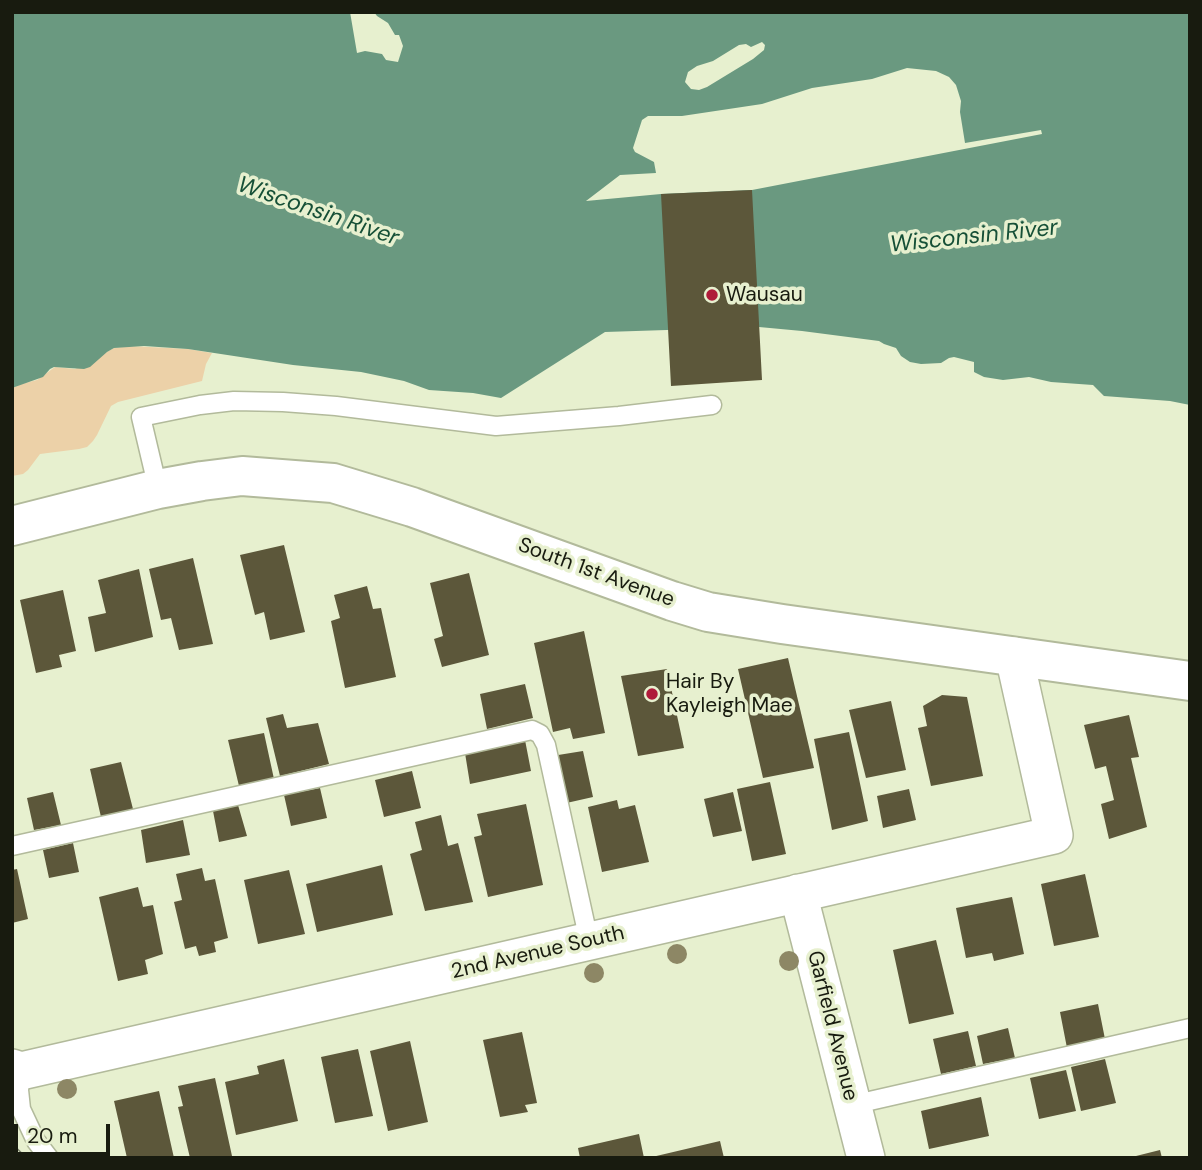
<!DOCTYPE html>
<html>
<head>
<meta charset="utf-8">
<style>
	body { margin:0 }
	#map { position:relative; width:1202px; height:1170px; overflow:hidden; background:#e7f0cf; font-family:"DM Sans",sans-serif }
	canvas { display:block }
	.frame { position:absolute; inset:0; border:14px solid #181b0f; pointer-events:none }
	.scale { position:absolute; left:14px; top:1124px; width:96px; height:32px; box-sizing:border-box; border:4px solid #181b0f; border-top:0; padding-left:9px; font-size:21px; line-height:24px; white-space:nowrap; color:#181b0f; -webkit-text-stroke:5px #e7f0cf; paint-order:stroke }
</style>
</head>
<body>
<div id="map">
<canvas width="1202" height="1170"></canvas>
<div class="frame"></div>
<div class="scale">20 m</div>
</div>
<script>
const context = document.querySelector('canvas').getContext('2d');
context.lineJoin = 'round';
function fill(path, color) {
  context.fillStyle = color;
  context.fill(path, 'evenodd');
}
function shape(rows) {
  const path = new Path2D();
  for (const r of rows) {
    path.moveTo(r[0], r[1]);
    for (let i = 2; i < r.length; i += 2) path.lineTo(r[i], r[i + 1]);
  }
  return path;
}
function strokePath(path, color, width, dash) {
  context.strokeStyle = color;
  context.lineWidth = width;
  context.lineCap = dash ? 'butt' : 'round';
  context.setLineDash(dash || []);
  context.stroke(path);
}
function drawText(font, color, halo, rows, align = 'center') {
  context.font = font + ' "DM Sans",sans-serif';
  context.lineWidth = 7;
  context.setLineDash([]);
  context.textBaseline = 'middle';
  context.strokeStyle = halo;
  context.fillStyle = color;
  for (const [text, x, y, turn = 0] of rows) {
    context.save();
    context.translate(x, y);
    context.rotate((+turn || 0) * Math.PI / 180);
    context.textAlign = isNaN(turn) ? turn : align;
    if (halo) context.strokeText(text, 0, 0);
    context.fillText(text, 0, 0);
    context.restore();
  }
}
const green = shape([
	[130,346,188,349,212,353,206,364,202,381,118,402,111,406,97,435,93,441,87,447,79,449,40,454,28,470,23,474,12,476,12,388,21,384,37,380,55,367,75,369,114,348]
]);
const water = shape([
	[12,12,350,12,357,53,365,51,382,54,386,60,398,62,403,46,399,35,395,35,388,23,377,16,374,12,1190,12,1190,405,1170,401,1104,396,1093,385,1051,382,1029,377,1003,380,984,377,974,372,974,362,954,357,949,358,941,363,921,364,910,362,901,356,896,348,884,344,879,341,802,331,759,327,605,332,501,398,473,393,429,390,404,381,361,372,293,365,188,349,144,346,114,348,107,352,90,367,84,369,54,367,50,369,43,377,12,388],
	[762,42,765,45,764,50,753,59,707,87,699,90,691,89,685,82,688,72,697,66,713,61,739,45,746,44,751,47],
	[907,68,936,71,949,77,956,85,961,101,960,112,965,143,1041,130,1042,134,752,190,661,194,586,201,620,175,656,173,654,162,635,152,633,148,642,120,648,116,682,116,762,104,812,88,872,79]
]);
const building = shape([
	[752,190,762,380,671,386,661,194],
	[284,545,305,632,270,640,264,612,255,615,240,555],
	[193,558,213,644,179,650,171,618,161,620,149,569],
	[139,569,153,637,95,652,88,617,106,613,98,580],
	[469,573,489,655,442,667,434,639,443,636,430,583],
	[367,586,373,609,381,608,396,677,345,688,331,621,340,618,334,595],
	[63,590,76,651,59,655,62,667,36,673,20,600],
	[584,631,605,733,573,739,570,728,553,732,534,643],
	[788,658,814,768,763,778,738,669],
	[667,669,684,748,638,756,621,676],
	[525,684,533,718,487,729,480,694],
	[942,695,967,697,983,776,931,786,918,728,927,726,923,706],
	[891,701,906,770,866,778,849,710],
	[283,714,287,728,318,723,329,764,280,776,266,718],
	[1129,715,1139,757,1131,758,1147,827,1109,839,1101,804,1114,800,1106,766,1095,769,1084,725],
	[849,732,868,821,832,830,814,739],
	[264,733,274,779,239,786,228,740],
	[525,740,531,771,470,784,465,753],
	[583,751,593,797,562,804,552,756],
	[121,762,133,809,101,817,90,769],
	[412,771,421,808,384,817,375,780],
	[770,782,786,854,752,861,737,789],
	[320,788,327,818,291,826,284,795],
	[909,789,916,820,883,828,877,796],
	[53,792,61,825,34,830,27,798],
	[733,792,742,831,713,837,704,799],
	[617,800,619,809,635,805,649,862,602,872,588,807],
	[526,804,543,885,488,897,474,837,482,835,477,814],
	[238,805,247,836,219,842,213,811],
	[441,815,448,846,458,843,473,902,425,911,410,854,422,850,415,822],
	[183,820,190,855,146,863,141,830],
	[73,843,79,872,49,878,43,850],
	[382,865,393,915,317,932,306,884],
	[202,868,205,881,215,879,228,938,214,942,216,952,199,956,196,946,185,949,174,902,182,900,176,874],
	[17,869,28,919,12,923,12,870],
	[289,870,305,934,258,944,244,880],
	[1085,874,1099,937,1054,946,1041,884],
	[138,887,143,907,153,905,163,954,145,960,148,974,118,981,99,897],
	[1012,897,1024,954,994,961,992,953,966,958,956,908],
	[936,940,954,1014,909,1024,893,950],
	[1098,1004,1105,1039,1067,1048,1060,1012],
	[1008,1028,1015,1058,983,1064,977,1036],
	[968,1031,976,1066,941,1074,933,1039],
	[522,1032,537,1103,525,1105,528,1112,500,1117,483,1040],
	[410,1041,428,1122,388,1131,370,1051],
	[358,1049,373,1116,335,1123,321,1057],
	[284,1059,298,1121,236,1135,225,1082,259,1074,257,1066],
	[1105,1059,1116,1103,1081,1111,1071,1067],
	[1066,1070,1076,1111,1039,1119,1030,1078],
	[215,1078,232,1156,223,1158,190,1158,178,1107,183,1106,178,1086],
	[159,1091,174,1158,127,1158,114,1101],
	[981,1097,989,1136,929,1149,921,1111],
	[639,1134,644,1158,580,1158,578,1148],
	[720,1141,724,1158,652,1158,652,1157],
	[1160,1150,1162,1158,1132,1158,1132,1157]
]);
const service = shape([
	[158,489,141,417,200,405,234,401,283,402,336,406,496,426,619,416,712,405],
	[12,846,532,730,540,734,546,745,589,941],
	[21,1071,19,1090,21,1109,36,1141,49,1158],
	[852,1105,1190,1028]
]);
const minor = shape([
	[798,893,866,1158],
	[12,1068,21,1071,1054,835,1014,656]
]);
const tertiary = shape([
	[12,526,158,489,202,481,242,476,333,483,412,507,672,601,708,612,782,624,1190,681]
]);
const rail = shape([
	[12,1148,22,1158]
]);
const trees = [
	[677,954],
	[789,961],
	[594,973],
	[67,1089]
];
const markers = [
	[712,295,7,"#af1b3a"],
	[652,694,7,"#af1b3a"]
];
const poiNames = [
	["Wausau",726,295],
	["Hair By",666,682],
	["Kayleigh Mae",666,706]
];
const streetNames = [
	["South 1st Avenue",596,573,20],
	["2nd Avenue South",538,953,-13],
	["Garfield Avenue",832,1026,76]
];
const waterNames = [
	["Wisconsin River",318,212,19],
	["Wisconsin River",974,237,-6]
];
fill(green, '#ecd1a8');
fill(water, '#6a9980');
fill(building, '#5c573a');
strokePath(service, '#b2ba9b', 21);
strokePath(minor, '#b2ba9b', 40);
strokePath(tertiary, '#b2ba9b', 42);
strokePath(service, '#fff', 18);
strokePath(minor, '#fff', 37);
strokePath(tertiary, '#fff', 38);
strokePath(rail, '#7d836d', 8);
strokePath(rail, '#e7f0cf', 5, [16]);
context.fillStyle = '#8d8765';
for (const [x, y] of trees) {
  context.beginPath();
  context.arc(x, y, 10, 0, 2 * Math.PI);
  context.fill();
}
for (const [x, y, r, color] of markers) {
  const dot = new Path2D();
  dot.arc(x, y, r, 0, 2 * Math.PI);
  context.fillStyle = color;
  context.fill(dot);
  strokePath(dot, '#e7f0cf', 2.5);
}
drawText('21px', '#181b0f', '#e7f0cf', poiNames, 'left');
drawText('21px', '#181b0f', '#e7f0cf', streetNames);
drawText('italic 23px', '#165037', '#e7f0cf', waterNames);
</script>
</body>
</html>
